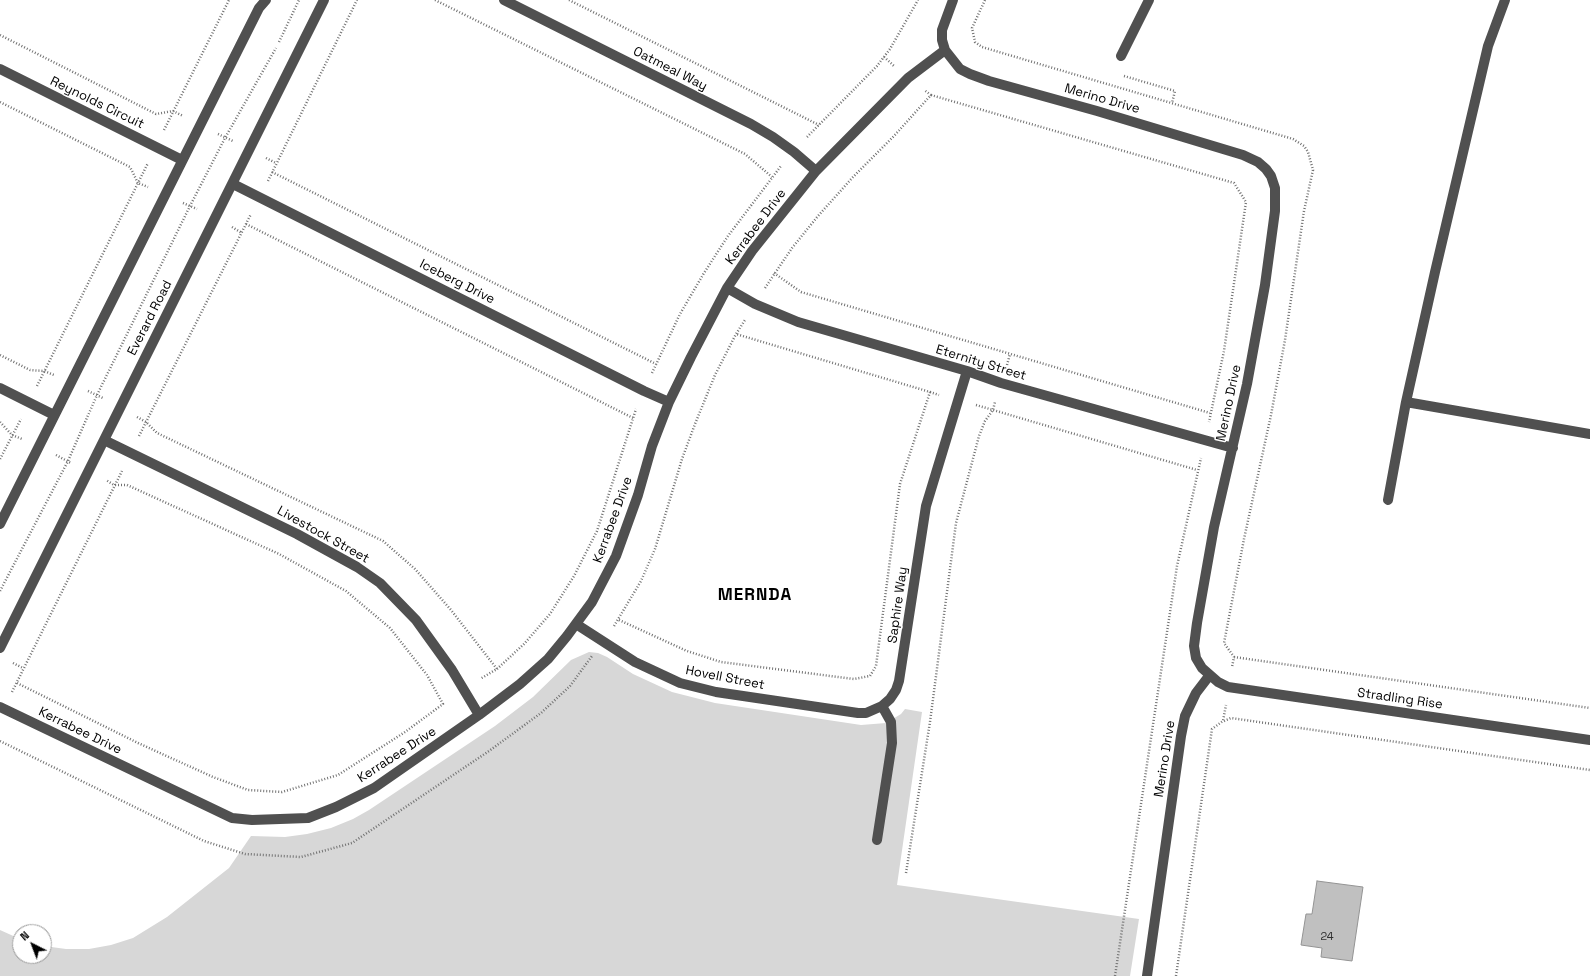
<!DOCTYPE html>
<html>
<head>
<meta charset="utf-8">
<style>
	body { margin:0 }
	#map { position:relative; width:1590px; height:976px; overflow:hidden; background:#fff; font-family:"Space Grotesk",sans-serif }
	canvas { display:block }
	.north { position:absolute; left:12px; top:924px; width:40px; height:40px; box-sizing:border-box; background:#fff; border:1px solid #999; border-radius:50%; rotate:318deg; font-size:11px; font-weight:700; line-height:16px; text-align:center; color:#000 }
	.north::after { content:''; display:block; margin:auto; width:14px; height:18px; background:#000; clip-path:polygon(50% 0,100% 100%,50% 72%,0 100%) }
</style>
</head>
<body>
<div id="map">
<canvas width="1590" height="976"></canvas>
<div class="north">N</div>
</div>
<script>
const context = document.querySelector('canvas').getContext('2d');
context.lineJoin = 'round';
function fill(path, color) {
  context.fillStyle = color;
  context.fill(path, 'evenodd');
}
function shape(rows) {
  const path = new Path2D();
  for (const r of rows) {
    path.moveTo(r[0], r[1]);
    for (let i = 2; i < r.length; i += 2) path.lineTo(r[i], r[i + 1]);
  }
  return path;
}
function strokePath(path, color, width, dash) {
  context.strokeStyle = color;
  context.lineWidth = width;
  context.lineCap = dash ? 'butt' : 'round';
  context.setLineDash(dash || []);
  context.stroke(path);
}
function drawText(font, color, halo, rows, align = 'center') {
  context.font = font + ' "Space Grotesk",sans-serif';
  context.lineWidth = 3;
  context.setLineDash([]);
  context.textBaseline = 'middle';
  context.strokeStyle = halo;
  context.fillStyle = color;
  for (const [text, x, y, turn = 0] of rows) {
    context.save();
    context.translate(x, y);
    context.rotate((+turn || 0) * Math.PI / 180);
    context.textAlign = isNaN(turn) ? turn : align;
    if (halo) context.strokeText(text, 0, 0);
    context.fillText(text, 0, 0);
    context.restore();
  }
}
const green = shape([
	[589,652,598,653,607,657,633,674,672,692,715,703,861,725,886,723,901,714,905,709,922,712,897,885,1139,919,1130,976,0,976,0,930,20,939,20,956,44,956,44,946,66,949,89,949,111,945,133,938,167,917,229,868,251,836,285,837,307,834,331,828,353,819,369,810,495,726,533,697,571,660]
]);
const building = shape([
	[1317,881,1363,887,1352,961,1321,957,1322,948,1301,945,1306,914,1312,914,1317,881]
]);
const path = shape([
	[435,0,745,154,772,177],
	[569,0,819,125],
	[985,0,972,28,975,42,982,47,1293,139,1304,146,1308,152,1313,170,1304,211,1285,340,1271,415,1244,539,1224,643,1234,657,1232,667],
	[0,35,156,114,173,111,183,116],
	[279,42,299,0],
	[884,57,894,66],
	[1124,76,1175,91,1172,103],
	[931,95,1234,183,1246,202,1224,351,1209,422],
	[0,102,130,167,138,183,148,163],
	[164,130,229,0],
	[218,134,233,141],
	[807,137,877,66,890,49,918,0],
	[266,158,276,163],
	[272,172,656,364],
	[268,181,357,0],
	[183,203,197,209],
	[246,224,633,418],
	[232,227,242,233],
	[774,273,801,292,1210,413],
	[765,288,792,248,818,216,853,177,894,136,931,95,924,90],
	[0,355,30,370,44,371,54,375],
	[1007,365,1010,354],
	[652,373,680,314,704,273,728,236,781,166],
	[37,386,138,183,148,187],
	[88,391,103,398],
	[930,392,939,395],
	[976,405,1197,470],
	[137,417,146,422,157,433,383,541,415,569,451,610,497,669,480,679],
	[0,422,12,435,22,439],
	[139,436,251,214],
	[56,455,71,463],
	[0,459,21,419],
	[0,591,68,461,97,395,190,206,225,138,276,48],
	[619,620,687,651,721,662,854,679,870,676,876,666,900,484,930,392,736,334],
	[614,626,641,581,655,549,682,459,695,424,715,375,736,334,745,320],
	[1234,657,1590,708],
	[13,663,23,668],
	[497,669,524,644,550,614,574,576,597,531,636,409],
	[17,683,138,743,213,777,248,790,282,792,338,775,405,732,443,704,427,675,390,628,346,591,279,554,127,485,114,485,106,480],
	[12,692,122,471],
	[1224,721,1231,718,1590,770],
	[0,741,204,841,245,854,301,857,352,843,489,751,541,713,570,686,592,656],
	[906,873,930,722,956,523,979,436,985,421,993,410,995,402],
	[1115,976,1177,566,1201,458],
	[1176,976,1212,729,1223,721,1226,705]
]);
const minor = shape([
	[504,0,751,124,773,137,794,152,816,171],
	[945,50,960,69,970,74,989,81,1097,111,1243,155,1258,162,1266,169,1271,176,1275,188,1275,211,1265,285,1247,384,1214,527,1197,623,1194,646,1196,658,1202,668,1218,682,1228,687,1590,740],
	[1121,56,1149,0],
	[0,69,182,160],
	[233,184,644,391,669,402],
	[727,288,755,304,798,322,967,371,1001,383,1233,448],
	[0,388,54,415],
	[1406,402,1590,434],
	[104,440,297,534,357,567,380,583,416,620,452,670,479,715],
	[1388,500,1406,402,1435,272,1488,46,1505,0],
	[0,524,259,8,266,0],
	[576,624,635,662,680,683,716,692,858,713,866,713,882,706,890,699,896,690,899,681,926,506,967,371],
	[0,648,324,0],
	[0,707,232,818,252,820,308,818,336,807,374,788,479,715,520,684,548,659,567,636,592,602,616,556,638,495,652,446,669,402,691,357,727,288,752,251,816,171,908,78,945,50,942,40,942,30,953,0],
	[877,840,892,743,891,722,882,706],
	[1147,976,1181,736,1185,716,1196,693,1209,676]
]);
const numberNames = [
	["24",1327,937]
];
const streetNames = [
	["Oatmeal Way",670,69,27],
	["Merino Drive",1102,99,16],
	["Reynolds Circuit",97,103,26],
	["Kerrabee Drive",756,227,-53],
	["Iceberg Drive",457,282,27],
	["Everard Road",150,318,-63],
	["Eternity Street",981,363,17],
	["Merino Drive",1229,403,-78],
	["Kerrabee Drive",613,520,-70],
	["Livestock Street",323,535,29],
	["Saphire Way",898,605,-82],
	["Hovell Street",725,678,11],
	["Stradling Rise",1400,699,8],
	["Kerrabee Drive",80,731,26],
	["Kerrabee Drive",397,755,-33],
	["Merino Drive",1165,759,-81]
];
const districtNames = [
	["MERNDA",755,595]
];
fill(green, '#d7d7d7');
fill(building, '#c0c0c0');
strokePath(building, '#949494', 1);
strokePath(path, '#727272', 2.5, [1, 2]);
strokePath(minor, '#505050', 10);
drawText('11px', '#303030', null, numberNames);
drawText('13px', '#000', '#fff', streetNames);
context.letterSpacing = '1px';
drawText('bold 17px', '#000', '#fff', districtNames);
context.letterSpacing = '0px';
</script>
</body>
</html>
